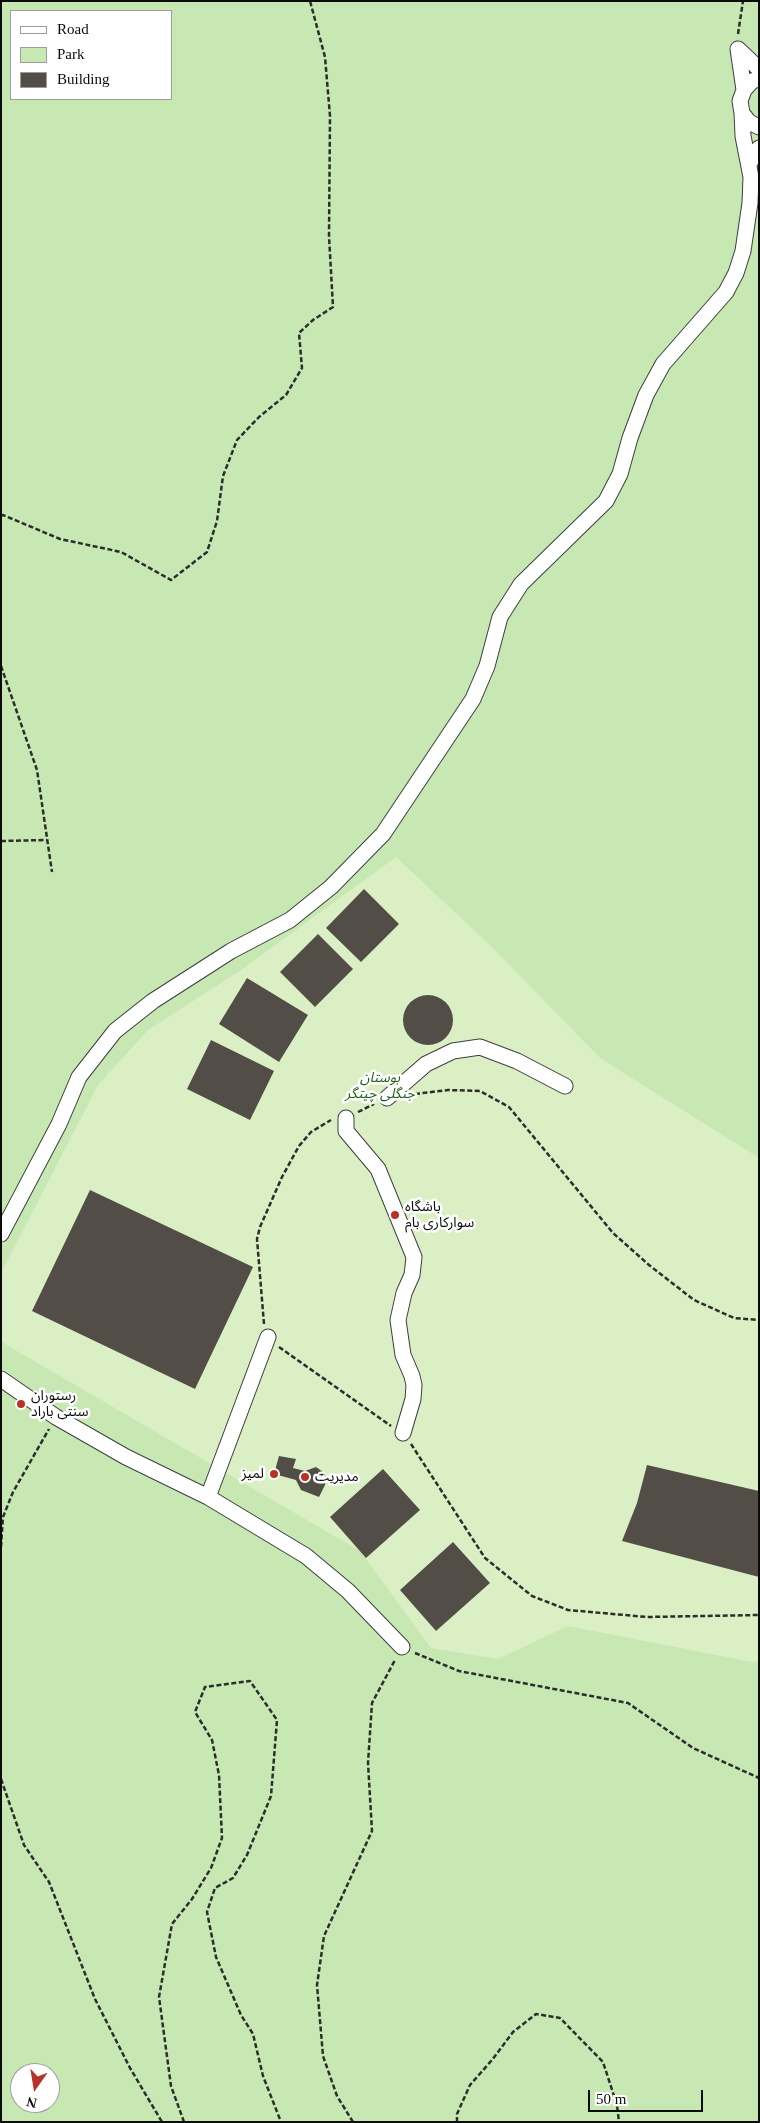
<!DOCTYPE html>
<html>
<head>
<meta charset="utf-8">
<style>
	body { margin:0 }
	#map { position:relative; width:760px; height:2123px; overflow:hidden; background:#fffee8; font-family:"Times New Roman",serif }
	canvas { display:block }
	.frame { position:absolute; inset:0; border:2px solid #0b0b0b; pointer-events:none }
	.legend { position:absolute; left:10px; top:10px; width:162px; height:90px; box-sizing:border-box; background:#fff; border:1px solid #9d9d9d; margin:0; padding:6px 9px; list-style:none; font-size:15px; color:#0b0b0b }
	.legend li { display:flex; align-items:center; gap:10px; height:25px }
	.legend b { width:25px; border:1px solid #9d9d9d }
	.north { position:absolute; left:10px; top:2063px; width:50px; height:50px; box-sizing:border-box; background:#fff; border:1px solid #9d9d9d; border-radius:50%; rotate:193deg; font-size:14px; font-weight:700; line-height:20px; text-align:center; color:#0b0b0b }
	.north::after { content:''; display:block; margin:auto; width:18px; height:22px; background:#b93224; clip-path:polygon(50% 0,100% 100%,50% 72%,0 100%) }
	.scale { position:absolute; left:588px; top:2090px; width:115px; height:22px; box-sizing:border-box; border:2px solid #0b0b0b; border-top:0; padding-left:6px; font-size:15px; line-height:18px; white-space:nowrap; color:#0b0b0b; -webkit-text-stroke:4px #fff; paint-order:stroke }
</style>
</head>
<body>
<div id="map">
<canvas width="760" height="2123"></canvas>
<div class="frame"></div>
<ul class="legend">
<li><b style="height:6px;background:#fff"></b>Road</li>
<li><b style="height:14px;background:#c7e8b3"></b>Park</li>
<li><b style="height:14px;background:#534d47"></b>Building</li>
</ul>
<div class="north">N</div>
<div class="scale">50 m</div>
</div>
<script>
const context = document.querySelector('canvas').getContext('2d');
context.lineJoin = 'round';
function fill(path, color) {
  context.fillStyle = color;
  context.fill(path, 'evenodd');
}
function shape(rows) {
  const path = new Path2D();
  for (const r of rows) {
    if (r.length === 3) {
      path.moveTo(r[0] + r[2], r[1]);
      path.arc(r[0], r[1], r[2], 0, 2 * Math.PI);
      continue;
    }
    path.moveTo(r[0], r[1]);
    for (let i = 2; i < r.length; i += 2) path.lineTo(r[i], r[i + 1]);
  }
  return path;
}
function strokePath(path, color, width, dash) {
  context.strokeStyle = color;
  context.lineWidth = width;
  context.lineCap = dash ? 'butt' : 'round';
  context.setLineDash(dash || []);
  context.stroke(path);
}
function drawText(font, color, halo, rows, align = 'center') {
  context.font = font + ' "Times New Roman","Noto Sans Arabic",serif';
  context.lineWidth = 5;
  context.setLineDash([]);
  context.textBaseline = 'middle';
  context.strokeStyle = halo;
  context.fillStyle = color;
  for (const [text, x, y, turn = 0] of rows) {
    context.save();
    context.translate(x, y);
    context.rotate((+turn || 0) * Math.PI / 180);
    context.textAlign = isNaN(turn) ? turn : align;
    if (halo) context.strokeText(text, 0, 0);
    context.fillText(text, 0, 0);
    context.restore();
  }
}
const green = shape([
	[1,1,759,1,759,2122,1,2122],
	[11,11,171,11,171,99,11,99],
	[20,2073,50,2073,50,2103,20,2103]
]);
const pitch = shape([
	[396,857,493,948,600,1058,759,1158,759,1661,752,1662,568,1626,498,1659,431,1648,360,1551,5,1344,1,1340,1,1273,98,1085,148,1030,241,970]
]);
const building = shape([
	[364,889,399,924,361,962,326,928],
	[318,934,353,969,315,1007,280,972],
	[247,978,308,1015,279,1062,219,1024],
	[428,1020,25],
	[211,1040,274,1071,250,1120,187,1089],
	[90,1190,253,1267,195,1389,32,1311],
	[279,1456,296,1459,293,1468,305,1471,316,1467,326,1474,325,1485,319,1497,301,1490,296,1480,274,1474],
	[647,1465,759,1491,759,1577,622,1541,637,1503],
	[383,1469,420,1510,366,1558,330,1517],
	[453,1542,490,1583,436,1631,400,1590]
]);
const path = shape([
	[738,34,743,1],
	[1,516,3,515,60,539,121,552,171,580,207,552,217,521,223,476,237,440,259,417,286,395,302,368,299,333,313,320,333,307,329,236,330,116,325,57,310,1],
	[1,666,37,770,52,872],
	[1,841,47,840],
	[415,1094,448,1090,480,1091,509,1107,613,1233,649,1265,694,1300,734,1318,759,1320],
	[358,1112,374,1104],
	[264,1324,257,1239,260,1227,282,1177,299,1146,311,1132,331,1120],
	[279,1347,391,1426],
	[411,1444,485,1558,532,1596,568,1610,647,1617,759,1615],
	[1,1547,3,1517,13,1492,49,1429],
	[415,1653,459,1671,628,1703,693,1748,759,1778],
	[1,1779,24,1845,49,1882,95,1999,130,2068,162,2122],
	[184,2122,171,2086,159,1997,172,1924,192,1899,211,1868,222,1838,219,1775,212,1740,195,1712,205,1687,250,1681,277,1720,271,1796,247,1855,233,1878,215,1888,207,1912,216,1957,241,2015,253,2034,263,2076,281,2122],
	[353,2122,337,2096,323,2056,317,1985,324,1936,372,1831,368,1763,372,1703,395,1660],
	[457,2122,457,2114,470,2085,492,2060,513,2032,536,2014,560,2018,603,2062,617,2105,619,2122]
]);
const minor = shape([
	[738,49,744,90],
	[738,49,759,69],
	[759,79,752,81,744,90,740,101,742,113,749,122,759,127],
	[749,164,759,148],
	[387,1098,426,1064,453,1051,480,1047,517,1061,565,1086],
	[346,1118,346,1131,378,1169,414,1257,412,1275,404,1293,398,1320,403,1355,412,1376,414,1385,413,1399,403,1433],
	[1,1234,59,1124,79,1077,115,1031,153,1001,231,951,290,920,331,887,383,834,473,699,487,666,500,617,521,584,606,501,620,474,630,438,646,395,663,364,726,292,736,273,743,251,750,203,751,177,743,136,742,113],
	[1,1379,56,1417,126,1457,208,1497,306,1556,348,1591,402,1647],
	[208,1497,268,1337]
]);
const markers = [
	[395,1215,5,"#b93224"],
	[21,1404,5,"#b93224"],
	[274,1474,5,"#b93224"],
	[305,1477,5,"#b93224"]
];
const parkNames = [
	["بوستان",380,1078],
	["جنگلی چیتگر",380,1094]
];
const poiNames = [
	["باشگاه",405,1207],
	["سوارکاری بام",405,1223],
	["رستوران",31,1396],
	["سنتی باراد",31,1412],
	["لمیز",264,1474,"right"],
	["مدیریت",315,1477]
];
fill(green, '#c7e8b3');
fill(pitch, '#dbefc5');
fill(building, '#534d47');
strokePath(minor, '#3e3e3e', 17);
strokePath(path, '#2d2d2d', 2.5, [5, 2.5]);
strokePath(minor, '#fff', 15);
for (const [x, y, r, color] of markers) {
  const dot = new Path2D();
  dot.arc(x, y, r, 0, 2 * Math.PI);
  context.fillStyle = color;
  context.fill(dot);
  strokePath(dot, '#fff', 2);
}
drawText('italic 14px', '#21611c', '#fff', parkNames);
drawText('14px', '#0b0b0b', '#fff', poiNames, 'left');
</script>
</body>
</html>
